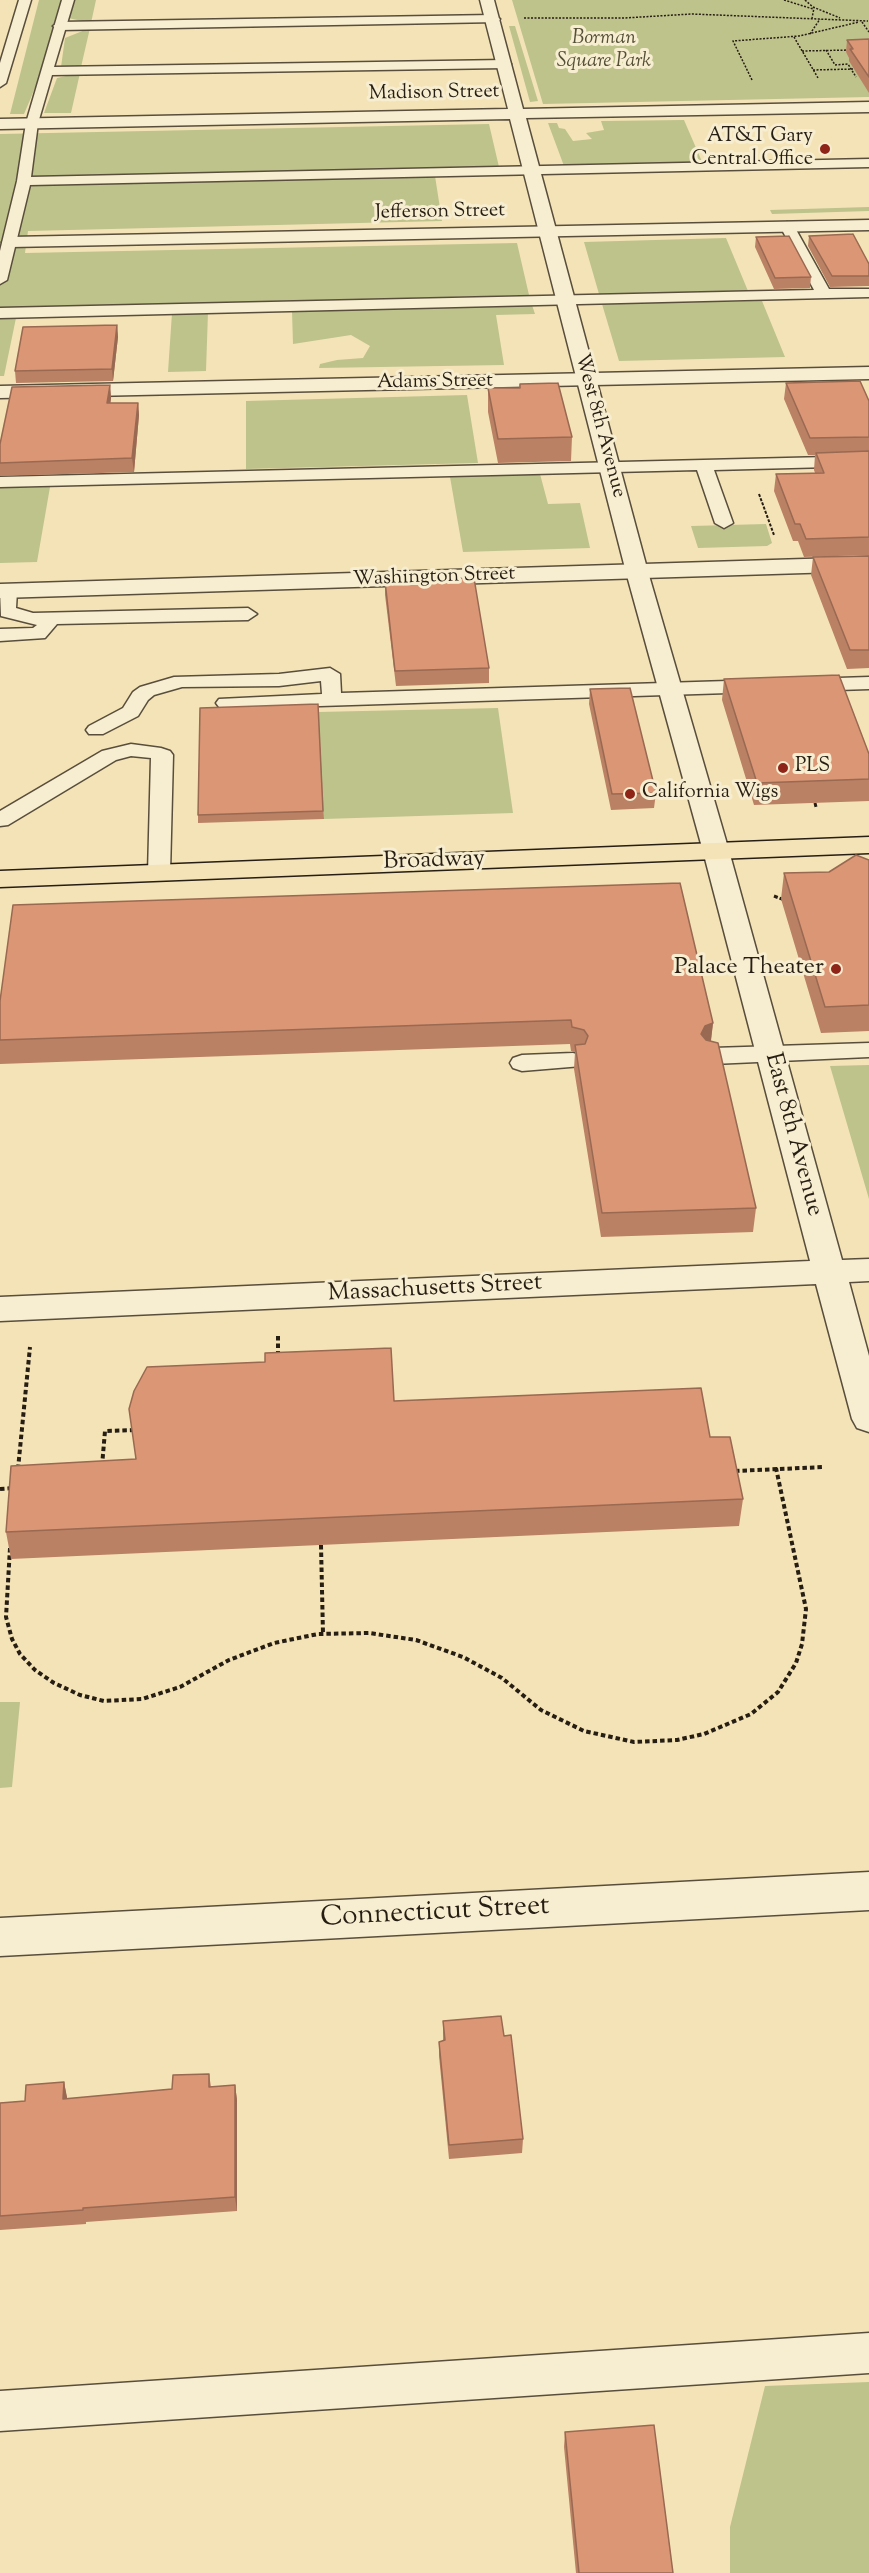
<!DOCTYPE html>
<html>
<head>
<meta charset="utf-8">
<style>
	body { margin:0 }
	canvas { display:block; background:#f3e3b6 }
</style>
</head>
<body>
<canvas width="869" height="2573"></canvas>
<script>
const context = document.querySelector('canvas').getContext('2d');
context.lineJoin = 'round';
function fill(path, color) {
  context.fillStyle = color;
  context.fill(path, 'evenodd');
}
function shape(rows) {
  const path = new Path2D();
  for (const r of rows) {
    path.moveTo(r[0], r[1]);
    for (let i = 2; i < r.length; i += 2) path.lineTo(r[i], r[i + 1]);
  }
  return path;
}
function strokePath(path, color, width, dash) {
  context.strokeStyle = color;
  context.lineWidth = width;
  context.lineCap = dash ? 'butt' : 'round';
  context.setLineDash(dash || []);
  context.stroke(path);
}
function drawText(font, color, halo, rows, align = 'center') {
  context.font = font + ' "Sorts Mill Goudy",serif';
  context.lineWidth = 6;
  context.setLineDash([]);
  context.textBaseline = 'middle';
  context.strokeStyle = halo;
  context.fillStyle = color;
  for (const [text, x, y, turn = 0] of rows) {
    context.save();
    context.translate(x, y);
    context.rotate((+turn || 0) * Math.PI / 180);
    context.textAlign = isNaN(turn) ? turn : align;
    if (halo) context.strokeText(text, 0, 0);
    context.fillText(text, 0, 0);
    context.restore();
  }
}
const green = shape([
	[39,0,61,0,44,65,30,100,24,114,10,114],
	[73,0,96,0,91,23,68,18],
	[512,0,869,0,869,97,543,104],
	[509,26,515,26,538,101,530,102],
	[90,28,81,67,61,67,65,38],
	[80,73,71,113,44,113,57,78],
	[684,120,703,164,564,166,548,123,557,123,559,128,565,129,573,141,592,139,586,133,604,130,601,121],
	[489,124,499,167,40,177,435,176,442,221,28,231,25,253,517,243,529,295,14,308,16,318,4,376,0,376,0,134],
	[869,207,869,211,772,214,770,210],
	[726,238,748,291,599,294,584,242],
	[762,301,785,357,619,361,602,304],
	[532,305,535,314,496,315,504,365,319,368,320,364,337,360,363,358,370,346,351,335,293,344,292,311],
	[208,312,206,371,168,372,172,313],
	[467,395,478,463,246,469,246,401],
	[540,474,548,504,580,503,590,548,463,552,450,477],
	[50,487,37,562,0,563,0,488],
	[766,524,772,543,767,546,698,548,691,526],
	[498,708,513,813,324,819,318,712],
	[869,1065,869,1199,830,1066],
	[0,1702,20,1702,12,1787,0,1788],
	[869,2382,869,2573,730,2573,730,2527,765,2386]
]);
const pathFar3 = shape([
	[784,0,813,9],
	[805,0,814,8,812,18],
	[813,7,840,18],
	[524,18,624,18,692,14,868,21],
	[862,22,869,32],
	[810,34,820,19],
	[794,37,818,78],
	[826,50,835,65,848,64,856,77],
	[802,51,850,50],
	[813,70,853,69],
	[752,80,733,41,799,36,859,22]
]);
const pathFar2 = shape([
	[759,494,774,535]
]);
const pathFar1 = shape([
	[815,803,816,807],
	[774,896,784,900]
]);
const path = shape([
	[278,1336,278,1355],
	[102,1466,105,1431,134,1430],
	[18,1469,30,1347],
	[735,1471,824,1467],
	[0,1489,13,1488],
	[321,1545,323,1634],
	[10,1548,6,1617,12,1639,20,1654,35,1670,54,1683,80,1695,104,1701,142,1699,180,1687,229,1660,274,1643,318,1634,369,1633,416,1640,463,1657,502,1678,541,1710,584,1731,634,1742,677,1740,704,1734,751,1714,778,1692,796,1663,802,1644,806,1609,776,1468]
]);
const service = shape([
	[19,0,31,0,6,83,0,87,0,63,19,0],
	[62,0,74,0,54,67,505,60,511,64,505,68,52,75,38,123,31,177,869,159,869,167,30,185,7,280,0,284,0,251,17,181,26,123,62,0],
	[787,222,794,226,829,289,869,289,869,297,0,318,0,308,814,290,780,226,787,222],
	[869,456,869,466,714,470,733,523,724,528,715,523,697,470,0,487,0,477,869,456],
	[8,585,17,591,16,608,33,613,248,608,257,614,248,620,57,624,45,638,0,641,0,629,33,628,37,625,1,616,0,589,8,585],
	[330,668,340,674,341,693,760,680,770,686,760,692,226,709,219,707,216,703,219,699,322,694,321,681,279,686,182,687,154,695,148,700,138,716,103,734,89,734,86,730,89,726,123,708,133,692,140,687,174,677,279,674,330,668],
	[869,677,869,689,807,691,797,685,807,679,869,677],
	[131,744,161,748,170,751,173,755,170,873,167,878,151,878,148,873,151,758,131,756,116,760,8,825,0,826,0,811,102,751,131,744],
	[869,1043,869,1057,713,1064,704,1061,701,1056,704,1051,713,1048,869,1043],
	[573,1053,582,1056,585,1061,582,1066,522,1071,513,1068,510,1063,513,1058,522,1055,573,1053],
	[869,2333,869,2373,0,2431,0,2391,869,2333]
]);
const minor = shape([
	[493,15,500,19,498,22,60,30,53,26,60,22,493,15],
	[869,220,869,230,11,247,2,242,11,237,869,220],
	[869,367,869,379,0,398,0,386,869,367],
	[869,557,869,571,0,598,0,584,869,557],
	[869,1872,869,1910,0,1956,0,1918,869,1872]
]);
const tertiary = shape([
	[480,0,494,0,523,109,869,102,869,112,526,118,648,572,729,851,842,1260,869,1259,869,1281,849,1282,869,1356,869,1432,857,1428,852,1419,816,1284,0,1321,0,1297,810,1261,703,851,626,572,510,119,0,129,0,119,508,109,480,0]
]);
const primary = shape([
	[869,837,869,853,0,887,0,871,869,837]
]);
const wall = shape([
	[869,39,869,93,849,61,849,58,846,52,847,40],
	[809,236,869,264,869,286,830,287,808,246],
	[756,237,811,277,810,288,774,289,755,247],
	[117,325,118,337,113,381,16,383,15,371],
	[786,383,869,401,869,555,804,557,798,541,793,541,774,491,776,474,815,473,814,470,815,455,808,455,784,399],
	[520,384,572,437,571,461,498,463,488,412,488,388,519,388],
	[110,385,111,398,110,403,138,403,139,415,134,472,0,476,0,444],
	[869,556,869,668,847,669,811,575,813,557],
	[385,581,489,668,489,683,396,686,385,595],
	[724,679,869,754,869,801,754,805,722,700],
	[590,689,656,793,654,808,611,810,589,704],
	[318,704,324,819,198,823,198,815],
	[869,860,869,1031,821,1033,781,899,784,873,829,872],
	[0,1001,713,1023,711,1041,756,1208,753,1232,601,1237,574,1069,575,1052,571,1051,570,1044,0,1064],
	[265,1362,394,1401,710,1437,743,1499,739,1526,11,1559,6,1532,136,1459],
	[443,2021,504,2036,523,2139,522,2153,449,2159,439,2056,439,2042,443,2041],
	[209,2074,211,2087,235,2085,237,2100,237,2211,86,2222,86,2224,0,2230,0,2103,25,2101,64,2082,67,2099,172,2089],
	[565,2432,673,2573,576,2573,564,2447]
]);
const shadedWall = shape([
	[117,325,118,337,113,381,112,369],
	[110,385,111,398,109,416,107,403],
	[138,403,139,415,134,472,132,458],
	[713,1023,710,1047,701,1034,705,1026],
	[64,2082,67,2097,66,2114,63,2099],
	[235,2085,237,2100,237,2211,235,2197]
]);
const building = shape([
	[869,39,869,77,850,49,853,49,847,40,869,39],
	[853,234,869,264,869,276,832,276,809,236,853,234],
	[789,236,811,277,775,278,756,237,789,236],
	[117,325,112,369,15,371,23,327,117,325],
	[860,381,869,401,869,437,810,438,786,383,860,381],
	[558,383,572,437,498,439,488,388,520,388,520,384,558,383],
	[110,385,107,403,138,403,132,458,0,463,0,444,12,387,110,385],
	[869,451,869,537,806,539,800,524,795,524,776,474,824,473,816,453,869,451],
	[869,556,869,650,850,650,813,557,869,556],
	[474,578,489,668,395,671,385,581,474,578],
	[839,675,869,754,869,779,757,783,724,679,839,675],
	[630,688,656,793,612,794,590,689,630,688],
	[318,704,323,811,198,815,200,708,318,704],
	[856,855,869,860,869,1005,825,1007,784,873,829,872,856,855],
	[680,883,713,1023,705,1026,701,1034,706,1040,718,1043,756,1208,602,1213,575,1045,585,1044,588,1036,584,1030,572,1027,571,1020,0,1040,0,1001,13,905,680,883],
	[391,1348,394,1401,701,1388,710,1437,730,1437,743,1499,6,1532,11,1466,136,1459,129,1409,134,1391,147,1367,265,1362,265,1353,391,1348],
	[501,2016,504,2036,511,2035,523,2139,449,2145,439,2042,445,2040,443,2021,501,2016],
	[209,2074,209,2087,235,2085,235,2197,83,2208,83,2210,0,2216,0,2103,25,2101,26,2085,64,2082,63,2099,172,2089,173,2075,209,2074],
	[654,2425,673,2573,579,2573,565,2432,654,2425]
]);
const markers = [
	[825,149,6,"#8f2418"],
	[783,768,6,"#8f2418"],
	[630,794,6,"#8f2418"],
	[836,969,6,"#8f2418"]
];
const farParknames = [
	["Borman",604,40],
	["Square Park",604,63]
];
const farStreetnames = [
	["Madison Street",434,94,-1],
	["Jefferson Street",440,213,-1],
	["Adams Street",435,383,-1],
	["West 8th Avenue",599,426,75],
	["Washington Street",434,578,-2]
];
const farPoinames = [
	["AT&T Gary",813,138,"right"],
	["Central Office",813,161,"right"],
	["PLS",795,768],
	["California Wigs",642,794]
];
const streetNames = [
	["Broadway",434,862,-2],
	["East 8th Avenue",792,1135,75],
	["Massachusetts Street",435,1290,-3]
];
const poiNames = [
	["Palace Theater",824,969]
];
const nearStreetnames = [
	["Connecticut Street",435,1914,-3]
];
fill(green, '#bec38c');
strokePath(service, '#594e3c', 3);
strokePath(minor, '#594e3c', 3);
strokePath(tertiary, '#594e3c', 3);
strokePath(primary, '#261d13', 3);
strokePath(pathFar3, '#261d13', 1.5, [2, 1.5]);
strokePath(pathFar2, '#261d13', 2, [3, 1.5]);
strokePath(pathFar1, '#261d13', 3, [4, 2]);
strokePath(path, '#261d13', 4, [4.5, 3]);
fill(service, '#f7edd0');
fill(minor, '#f7edd0');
fill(tertiary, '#f7edd0');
fill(primary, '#f3e3b6');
fill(wall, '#bb8165');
fill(shadedWall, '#996952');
fill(building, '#da9675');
strokePath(building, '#996952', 1.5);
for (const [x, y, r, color] of markers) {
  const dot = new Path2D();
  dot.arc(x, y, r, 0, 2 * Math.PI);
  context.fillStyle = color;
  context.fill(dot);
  strokePath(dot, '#f7edd0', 2);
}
drawText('italic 20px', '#544f37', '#f7edd0', farParknames);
drawText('20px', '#261d13', '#f7edd0', farStreetnames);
drawText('20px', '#261d13', '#f7edd0', farPoinames, 'left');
drawText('24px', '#261d13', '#f7edd0', streetNames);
drawText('24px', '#261d13', '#f7edd0', poiNames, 'right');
drawText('28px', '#261d13', '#f7edd0', nearStreetnames);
</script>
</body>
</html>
